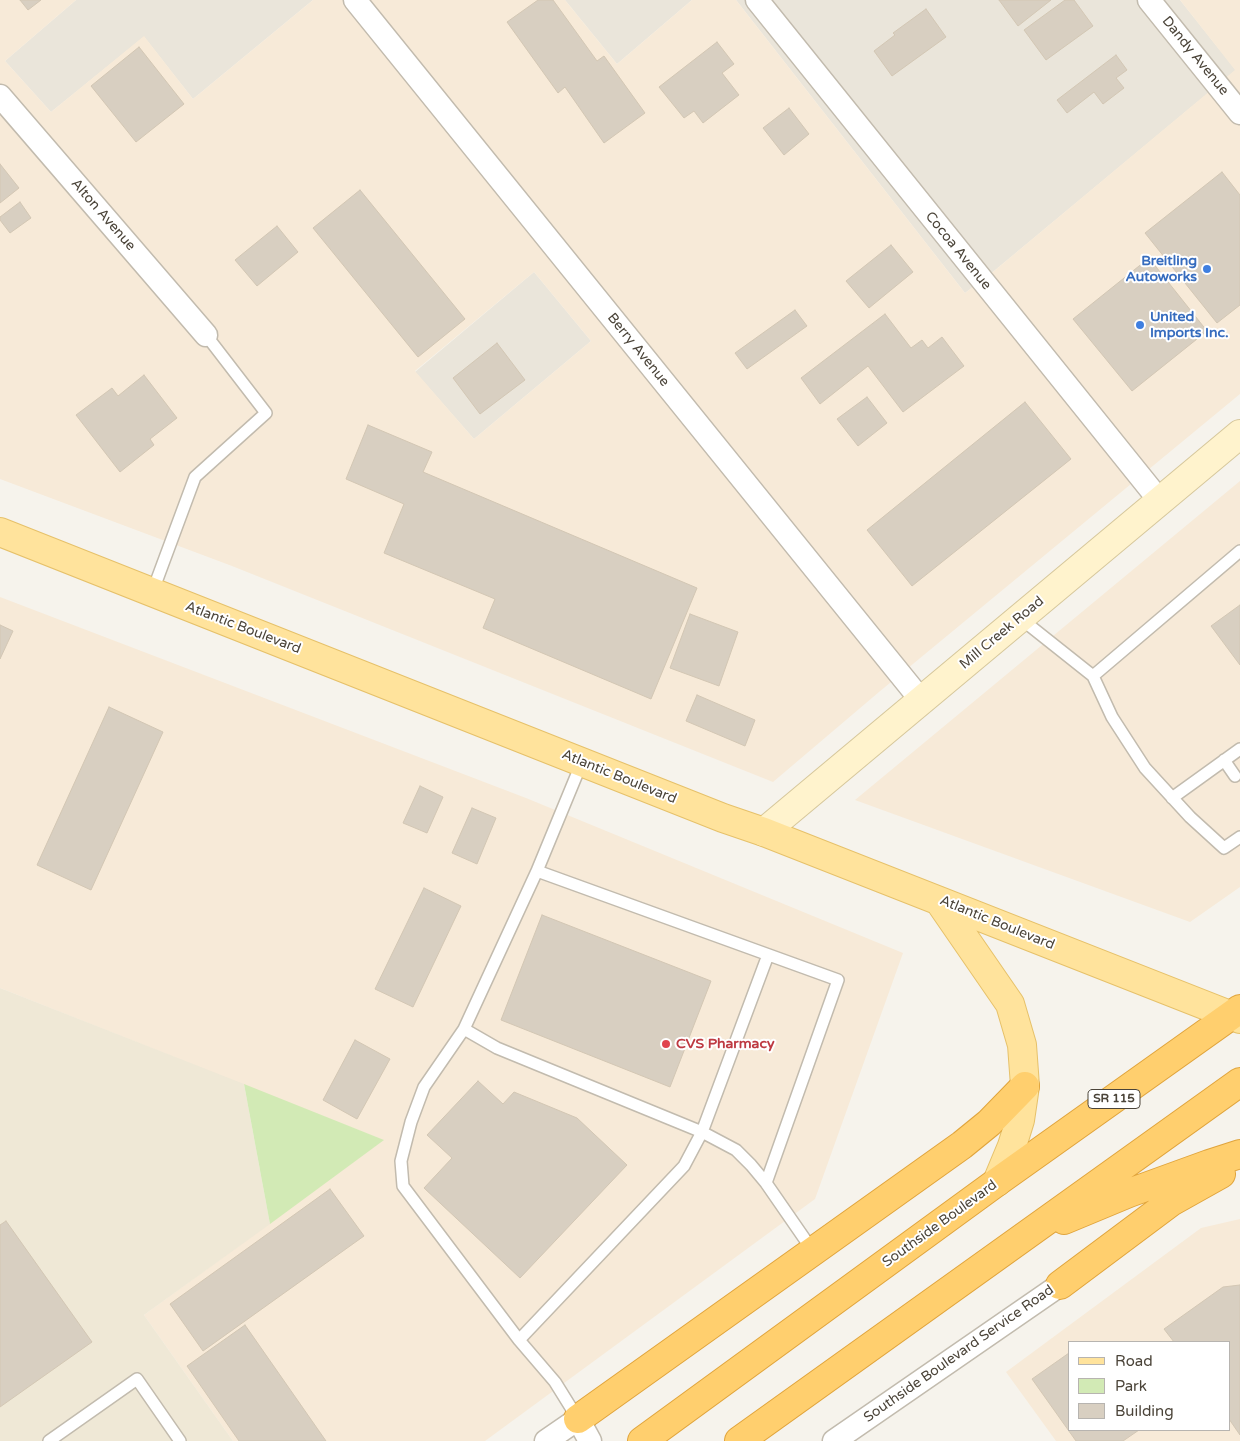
<!DOCTYPE html>
<html>
<head>
<meta charset="utf-8">
<style>
	body { margin:0 }
	#map { position:relative; width:1240px; height:1441px; overflow:hidden; background:#f6f3ec; font-family:"Varela Round",sans-serif }
	canvas { display:block }
	.legend { position:absolute; left:1068px; top:1341px; width:162px; height:90px; box-sizing:border-box; background:#fff; border:1px solid #b7b4b0; margin:0; padding:6px 9px; list-style:none; font-size:15px; color:#4b4439 }
	.legend li { display:flex; align-items:center; gap:10px; height:25px }
	.legend b { width:25px; border:1px solid #b7b4b0 }
</style>
</head>
<body>
<div id="map">
<canvas width="1240" height="1441"></canvas>
<ul class="legend">
<li><b style="height:6px;background:#ffe39c"></b>Road</li>
<li><b style="height:14px;background:#d2eab5"></b>Park</li>
<li><b style="height:14px;background:#d8cfc1"></b>Building</li>
</ul>
</div>
<script>
const context = document.querySelector('canvas').getContext('2d');
context.lineJoin = 'round';
function fill(path, color) {
  context.fillStyle = color;
  context.fill(path, 'evenodd');
}
function shape(rows) {
  const path = new Path2D();
  for (const r of rows) {
    path.moveTo(r[0], r[1]);
    for (let i = 2; i < r.length; i += 2) path.lineTo(r[i], r[i + 1]);
  }
  return path;
}
function strokePath(path, color, width, dash) {
  context.strokeStyle = color;
  context.lineWidth = width;
  context.lineCap = dash ? 'butt' : 'round';
  context.setLineDash(dash || []);
  context.stroke(path);
}
function drawText(font, color, halo, rows, align = 'center') {
  context.font = font + ' "Varela Round",sans-serif';
  context.lineWidth = 4;
  context.setLineDash([]);
  context.textBaseline = 'middle';
  context.strokeStyle = halo;
  context.fillStyle = color;
  for (const [text, x, y, turn = 0] of rows) {
    context.save();
    context.translate(x, y);
    context.rotate((+turn || 0) * Math.PI / 180);
    context.textAlign = isNaN(turn) ? turn : align;
    if (halo) context.strokeText(text, 0, 0);
    context.fillText(text, 0, 0);
    context.restore();
  }
}
const residential = shape([
	[76,0,313,0,193,99,144,37,51,112,5,61],
	[565,0,692,0,617,64],
	[736,0,1180,0,1236,70,994,271,965,293],
	[534,272,591,341,474,439,415,372]
]);
const commercial = shape([
	[0,0,76,0,5,61,51,112,144,36,193,99,313,0,565,0,617,64,692,0,736,0,965,293,994,271,1235,70,1180,0,1240,0,1240,394,879,692,773,782,232,566,0,479],
	[534,272,591,341,474,439,415,371],
	[1240,481,1240,887,1190,922,855,800],
	[0,597,526,798,903,953,815,1199,485,1441,233,1441,144,1315,383,1140,0,988],
	[1240,1219,1240,1441,1056,1441,1006,1372,1201,1228],
	[1069,1342,1229,1342,1229,1430,1069,1430]
]);
const education = shape([
	[0,988,244,1084,270,1224,144,1315,233,1441,0,1441]
]);
const green = shape([
	[244,1084,384,1140,270,1224]
]);
const building = shape([
	[20,0,41,0,28,10,20,0],
	[538,0,553,0,597,61,604,56,645,113,604,143,565,87,558,93,507,22,538,0],
	[999,0,1051,0,1018,26,999,0],
	[1065,0,1074,0,1093,26,1046,60,1024,30,1065,0],
	[926,9,946,37,892,76,874,51,895,35,893,33,926,9],
	[717,42,734,64,722,73,739,95,703,123,694,111,684,118,659,87,717,42],
	[139,47,184,104,136,142,91,86,139,47],
	[1116,55,1127,70,1116,78,1124,88,1103,104,1094,92,1067,113,1057,100,1116,55],
	[789,108,809,134,784,155,763,128,789,108],
	[0,164,19,188,0,203,0,164],
	[1222,172,1240,195,1240,305,1217,323,1145,233,1222,172],
	[360,190,465,319,418,357,313,228,360,190],
	[20,202,31,218,10,233,0,220,0,217,20,202],
	[277,226,298,252,257,286,235,260,277,226],
	[891,245,913,272,869,308,846,281,891,245],
	[1149,258,1207,331,1132,391,1073,319,1149,258],
	[795,310,807,326,747,369,735,353,795,310],
	[885,314,911,348,922,340,928,348,942,337,964,366,903,412,868,366,820,404,801,378,885,314],
	[497,343,525,380,480,414,453,378,497,343],
	[144,375,177,418,150,439,154,445,120,472,76,415,112,388,118,396,144,375],
	[867,397,887,423,858,446,837,419,867,397],
	[1025,402,1071,459,912,586,867,530,1025,402],
	[368,425,432,452,423,472,697,588,651,699,483,628,495,599,384,553,404,504,346,479,368,425],
	[1240,605,1240,665,1211,626,1240,605],
	[690,614,738,632,719,686,670,668,690,614],
	[0,625,13,631,0,659,0,625],
	[697,695,755,720,745,746,686,721,697,695],
	[109,707,163,732,91,890,37,865,109,707],
	[420,786,443,797,427,833,403,823,420,786],
	[472,808,496,818,477,864,452,853,472,808],
	[424,888,461,906,413,1007,375,989,424,888],
	[542,915,711,981,670,1087,501,1020,542,915],
	[355,1040,390,1059,357,1119,323,1100,355,1040],
	[478,1081,503,1104,514,1092,577,1118,627,1165,520,1278,424,1188,452,1158,427,1135,478,1081],
	[330,1189,364,1236,203,1351,170,1304,330,1189],
	[6,1221,92,1342,0,1407,0,1225,6,1221],
	[1240,1285,1240,1435,1229,1419,1229,1342,1174,1342,1164,1329,1223,1287,1240,1285],
	[245,1325,326,1441,239,1441,187,1366,245,1325],
	[1069,1353,1069,1430,1139,1430,1123,1441,1076,1441,1032,1379,1069,1353]
]);
const lane = shape([
	[1240,551,1093,676,1112,717,1145,768,1190,817,1224,848,1240,837],
	[152,593,195,477,266,413,206,335],
	[1020,618,1093,676],
	[1224,760,1235,776],
	[582,762,537,871,838,980,766,1183],
	[1172,798,1240,749],
	[537,871,464,1029,497,1048,702,1132,736,1150,751,1165,766,1183,813,1251],
	[464,1029,424,1087,411,1122,401,1161,403,1186,519,1340,555,1382,578,1419],
	[519,1340,684,1166,702,1132,768,955],
	[49,1441,137,1379,180,1441]
]);
const street = shape([
	[355,0,921,700],
	[757,0,1160,501],
	[1149,0,1240,113],
	[0,96,206,335],
	[546,1441,578,1419,590,1441],
	[834,1441,1060,1285]
]);
const secondary = shape([
	[764,832,1240,434]
]);
const primary = shape([
	[0,532,723,818,764,832,1240,1019],
	[939,901,1010,1004,1022,1045,1025,1086,1020,1120,1012,1146,997,1182]
]);
const highway = shape([
	[1064,1220,1129,1193,1209,1164,1240,1154],
	[1060,1285,1171,1202,1221,1174],
	[578,1419,962,1145,989,1123,1025,1086],
	[642,1441,997,1182,1240,1009],
	[739,1441,1240,1082]
]);
const markers = [
	[1207,269,5,"#3f7fe0"],
	[1140,325,5,"#3f7fe0"],
	[666,1044,5,"#e0444e"]
];
const shields = [
	[1114,1099,52]
];
const shieldNames = [
	["SR 115",1114,1099]
];
const streetNames = [
	["Dandy Avenue",1195,56,51],
	["Alton Avenue",103,215,49],
	["Cocoa Avenue",958,251,51],
	["Berry Avenue",638,350,51],
	["Atlantic Boulevard",243,628,21],
	["Mill Creek Road",1002,633,-40],
	["Atlantic Boulevard",619,777,22],
	["Atlantic Boulevard",997,923,22],
	["Southside Boulevard",940,1224,-36],
	["Southside Boulevard Service Road",959,1354,-35]
];
const shopNames = [
	["Breitling",1197,261],
	["Autoworks",1197,277],
	["United",1150,317,"left"],
	["Imports Inc.",1150,333,"left"]
];
const healthNames = [
	["CVS Pharmacy",676,1044]
];
fill(residential, '#eae5da');
fill(commercial, '#f7ead8');
fill(education, '#efe8d6');
fill(green, '#d2eab5');
fill(building, '#d8cfc1');
strokePath(building, '#d3c7b4', 1);
strokePath(lane, '#c2bbae', 14);
strokePath(street, '#c2bbae', 25);
strokePath(secondary, '#d6c79b', 30);
strokePath(primary, '#e6c16a', 30);
strokePath(highway, '#e0a43c', 30);
strokePath(lane, '#fff', 11);
strokePath(street, '#fff', 22);
strokePath(secondary, '#fff3cd', 28);
strokePath(primary, '#ffe39c', 28);
strokePath(highway, '#ffcf6e', 28);
for (const [x, y, r, color] of markers) {
  const dot = new Path2D();
  dot.arc(x, y, r, 0, 2 * Math.PI);
  context.fillStyle = color;
  context.fill(dot);
  strokePath(dot, '#fff', 2);
}
for (const [x, y, w] of shields) {
  const box = new Path2D();
  box.roundRect(x - w / 2, y - 9.5, w, 19, 4);
  context.fillStyle = '#fff';
  context.fill(box);
  strokePath(box, '#4b4439', 1);
}
drawText('bold 12px', '#4b4439', null, shieldNames);
drawText('14px', '#4b4439', '#fff', streetNames);
drawText('bold 14px', '#366cbe', '#fff', shopNames, 'right');
drawText('bold 14px', '#be3a42', '#fff', healthNames, 'left');
</script>
</body>
</html>
